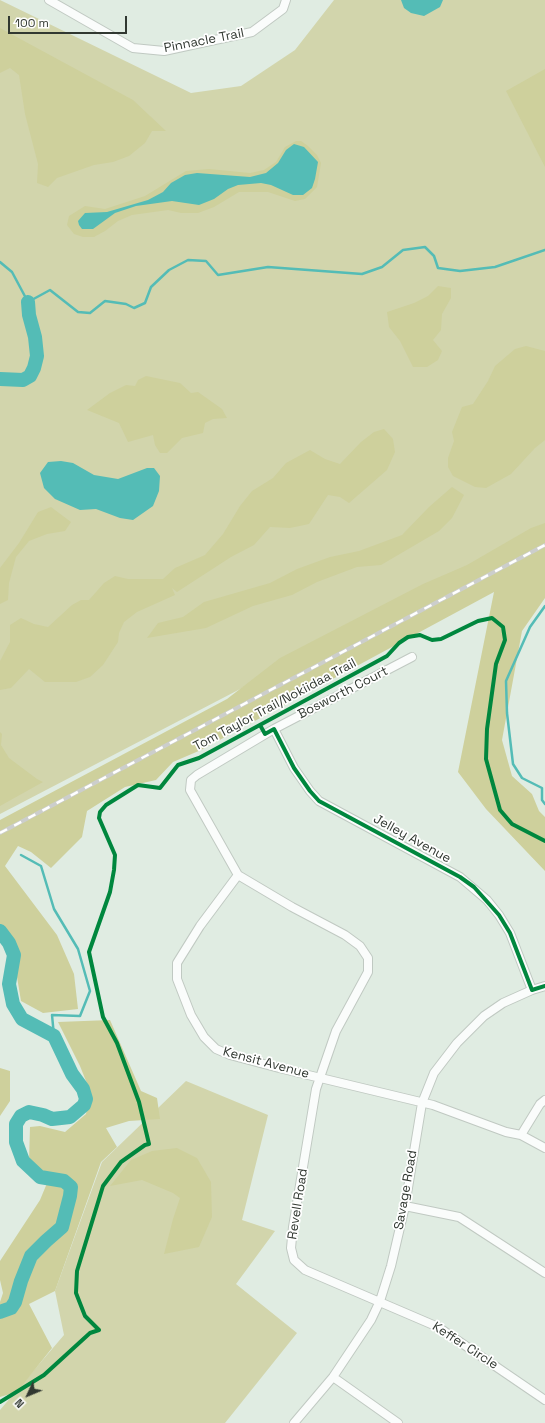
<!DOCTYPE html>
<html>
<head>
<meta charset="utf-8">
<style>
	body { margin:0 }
	#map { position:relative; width:545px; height:1423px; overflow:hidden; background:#e0ece2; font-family:"Space Grotesk",sans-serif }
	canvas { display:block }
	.north { position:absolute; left:8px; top:1375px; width:40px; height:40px; -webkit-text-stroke:3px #fff; paint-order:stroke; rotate:226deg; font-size:11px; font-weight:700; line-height:16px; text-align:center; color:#313831 }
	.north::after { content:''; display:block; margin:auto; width:14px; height:18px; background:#313831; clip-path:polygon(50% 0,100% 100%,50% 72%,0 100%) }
	.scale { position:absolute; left:8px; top:16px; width:119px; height:18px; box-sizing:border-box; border:2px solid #313831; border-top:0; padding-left:5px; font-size:12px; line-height:14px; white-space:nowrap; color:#313831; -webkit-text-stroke:3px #fff; paint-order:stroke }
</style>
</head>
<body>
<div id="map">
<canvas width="545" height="1423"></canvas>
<div class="north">N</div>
<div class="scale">100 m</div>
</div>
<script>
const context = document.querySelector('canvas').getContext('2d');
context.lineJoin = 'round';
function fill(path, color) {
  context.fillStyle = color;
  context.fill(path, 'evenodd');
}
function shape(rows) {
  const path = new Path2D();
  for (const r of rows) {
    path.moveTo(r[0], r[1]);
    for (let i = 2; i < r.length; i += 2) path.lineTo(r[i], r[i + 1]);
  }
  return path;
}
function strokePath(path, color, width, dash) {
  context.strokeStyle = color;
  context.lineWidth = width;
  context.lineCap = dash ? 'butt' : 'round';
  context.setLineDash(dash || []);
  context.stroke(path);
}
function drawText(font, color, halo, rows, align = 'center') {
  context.font = font + ' "Space Grotesk",sans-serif';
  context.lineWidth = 3.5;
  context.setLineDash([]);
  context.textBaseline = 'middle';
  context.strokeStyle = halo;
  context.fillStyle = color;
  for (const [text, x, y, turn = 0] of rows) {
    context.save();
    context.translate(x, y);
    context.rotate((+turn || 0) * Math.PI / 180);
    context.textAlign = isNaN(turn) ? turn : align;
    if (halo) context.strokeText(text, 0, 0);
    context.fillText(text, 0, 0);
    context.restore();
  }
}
const green = shape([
	[0,0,191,93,241,86,295,50,334,0,545,0,545,533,513,547,0,814],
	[186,1081,268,1115,242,1220,275,1231,236,1284,297,1333,225,1423,0,1423,0,1410,64,1335,55,1291,102,1162]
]);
const forest = shape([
	[0,28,133,100,166,131,152,131,145,143,129,156,113,162,94,165,57,178,48,187,37,183,38,164,25,114,19,75,10,68,0,73],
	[545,69,545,167,506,91],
	[296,141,301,141,308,146,317,155,321,163,317,187,305,199,295,201,268,192,239,192,214,207,198,213,181,213,168,210,132,215,118,221,105,231,94,237,83,237,74,234,67,225,69,216,85,206,105,209,145,196,186,171,209,169,250,173,264,170,276,162,285,147],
	[438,286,451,288,451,298,442,314,441,330,433,340,442,351,438,360,427,367,413,367,400,341,389,327,387,312,414,303,428,296],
	[526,346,545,351,545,440,535,448,511,474,486,488,475,487,453,476,448,467,448,458,454,441,452,432,462,407,473,404,488,381,495,366,515,349],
	[146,376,180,383,191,393,198,392,222,409,227,418,213,419,205,423,203,433,182,438,167,453,160,453,155,445,153,435,128,442,119,423,87,410,110,393,126,385,135,386,138,380],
	[384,429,393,439,395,452,387,470,349,503,340,497,328,495,309,524,290,528,270,527,254,545,231,557,177,592,172,588,175,595,137,612,124,622,119,633,118,642,103,665,90,677,76,682,45,682,29,669,11,688,0,690,0,661,10,642,10,625,21,618,34,624,48,627,72,605,81,600,89,600,104,583,115,576,128,579,163,579,175,568,205,555,223,534,240,506,252,491,273,478,286,463,310,450,325,459,340,464,361,442,374,432],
	[452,487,464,495,452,518,439,531,381,565,357,567,317,582,292,595,253,606,206,628,147,638,158,623,183,617,204,602,270,583,297,569,330,557,359,551,402,535,429,507],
	[51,507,71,522,65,531,47,534,29,541,16,557,9,583,8,600,0,604,0,568,19,543,38,512],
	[545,523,545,598,522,631,502,740,512,776,532,794,539,811,545,817,545,871,486,809,458,772,494,592,201,750,173,762,156,780,125,787,87,811,82,837,51,868,31,852,18,846,5,866,57,935,74,974,78,1009,43,1013,21,1001,14,959,9,939,0,926,0,820,227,699,280,658,423,584,467,565,531,528],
	[0,732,2,734,1,745,9,758,37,779,43,782,0,806],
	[110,1020,141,1091,157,1098,160,1119,129,1121,106,1128,117,1147,101,1162,55,1291,29,1304,52,1348,17,1392,0,1397,0,1302,3,1293,0,1280,0,1261,40,1200,50,1176,29,1162,30,1127,40,1126,65,1132,86,1114,90,1091,80,1066,58,1022],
	[0,1068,10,1071,10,1101,0,1116],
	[177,1148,197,1158,211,1182,212,1217,199,1247,164,1254,173,1219,180,1198,173,1193,142,1180,110,1186,131,1160,152,1151]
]);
const water = shape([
	[401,0,443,0,440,7,424,16,411,13,404,8],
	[294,144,304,147,318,162,315,179,312,188,303,195,293,195,271,185,261,183,238,185,228,189,214,199,199,205,172,201,136,206,115,213,93,229,82,229,79,225,78,221,85,213,107,212,148,200,163,192,171,183,185,175,197,173,250,177,266,173,278,163,286,150],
	[61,461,73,463,94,475,118,479,147,468,154,468,160,476,159,491,153,506,133,520,120,518,96,509,80,510,55,499,44,488,40,473,48,462]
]);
const stream = shape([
	[0,262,12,272,28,302,50,290,78,312,90,313,105,301,126,304,134,308,145,303,151,287,169,270,188,260,206,261,218,275,268,267,362,274,382,267,403,250,425,247,434,256,438,268,460,271,495,267,545,250],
	[545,606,530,627,506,681,507,713,513,764,522,778,542,788,542,800,545,804],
	[21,855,41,866,54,909,78,949,90,991,80,1016,52,1015,54,1036]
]);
const river = shape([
	[0,379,23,380,30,376,34,368,37,356,35,337,29,315,28,302],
	[0,931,9,943,14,955,9,984,13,1004,22,1019,54,1036,72,1074,83,1089,86,1099,84,1105,70,1117,52,1119,43,1115,29,1112,21,1116,16,1124,16,1142,23,1161,40,1177,64,1181,71,1187,70,1196,62,1227,46,1241,31,1256,21,1281,15,1302,11,1308,0,1312]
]);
const street = shape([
	[49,0,133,48,164,51,252,32,283,9,286,0],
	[412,657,274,729,197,775,191,780,190,790,238,875,292,907,345,935,360,946,368,958,368,972,336,1031,316,1089,293,1227,291,1248,294,1260,305,1270,438,1327,545,1400],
	[274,729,294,768,310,791,319,801,460,877,487,900,499,915,510,933,532,990],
	[238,875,200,926,177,963,177,979,191,1015,204,1037,216,1049,230,1055,279,1068,433,1105,506,1132,521,1135,545,1148],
	[521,1135,540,1104,545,1100],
	[405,1206,459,1217,545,1273],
	[333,1377,398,1423],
	[294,1423,333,1377,371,1320,380,1301,391,1266,405,1206,422,1103,434,1073,457,1043,484,1016,503,1003,532,990,545,986]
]);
const rail = shape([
	[0,833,545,545]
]);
const cycleway = shape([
	[260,725,265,734,274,729,294,768,310,791,319,801,460,877,474,887,499,915,510,933,532,990,545,986],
	[0,1402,44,1375,90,1333,99,1330,85,1316,76,1293,77,1271,103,1186,121,1162,145,1145,149,1144,139,1102,117,1043,103,1017,89,952,110,892,114,870,115,855,99,818,100,812,106,805,138,785,160,788,178,765,199,758,387,656,399,643,408,637,420,635,432,640,441,639,478,621,492,618,503,627,505,640,496,664,487,729,486,759,500,810,512,824,545,841]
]);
const streetNames = [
	["Pinnacle Trail",204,41,-11],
	["Bosworth Court",343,693,-27],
	["Tom Taylor Trail/Nokiidaa Trail",275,705,-28],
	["Jelley Avenue",412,839,29],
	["Kensit Avenue",266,1063,15],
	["Savage Road",406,1190,-80],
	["Revell Road",298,1204,-81],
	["Keffer Circle",465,1346,33]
];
fill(green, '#d2d5ac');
fill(forest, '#ced09c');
fill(water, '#54bcb6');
strokePath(stream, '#54bcb6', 2.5);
strokePath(river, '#54bcb6', 14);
strokePath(street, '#c0c9c2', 10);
strokePath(street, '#fafcfb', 8);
strokePath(rail, '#cccecc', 4);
strokePath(rail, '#fff', 2.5, [8]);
strokePath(cycleway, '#00873e', 4);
drawText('13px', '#313831', '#fff', streetNames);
</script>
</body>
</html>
